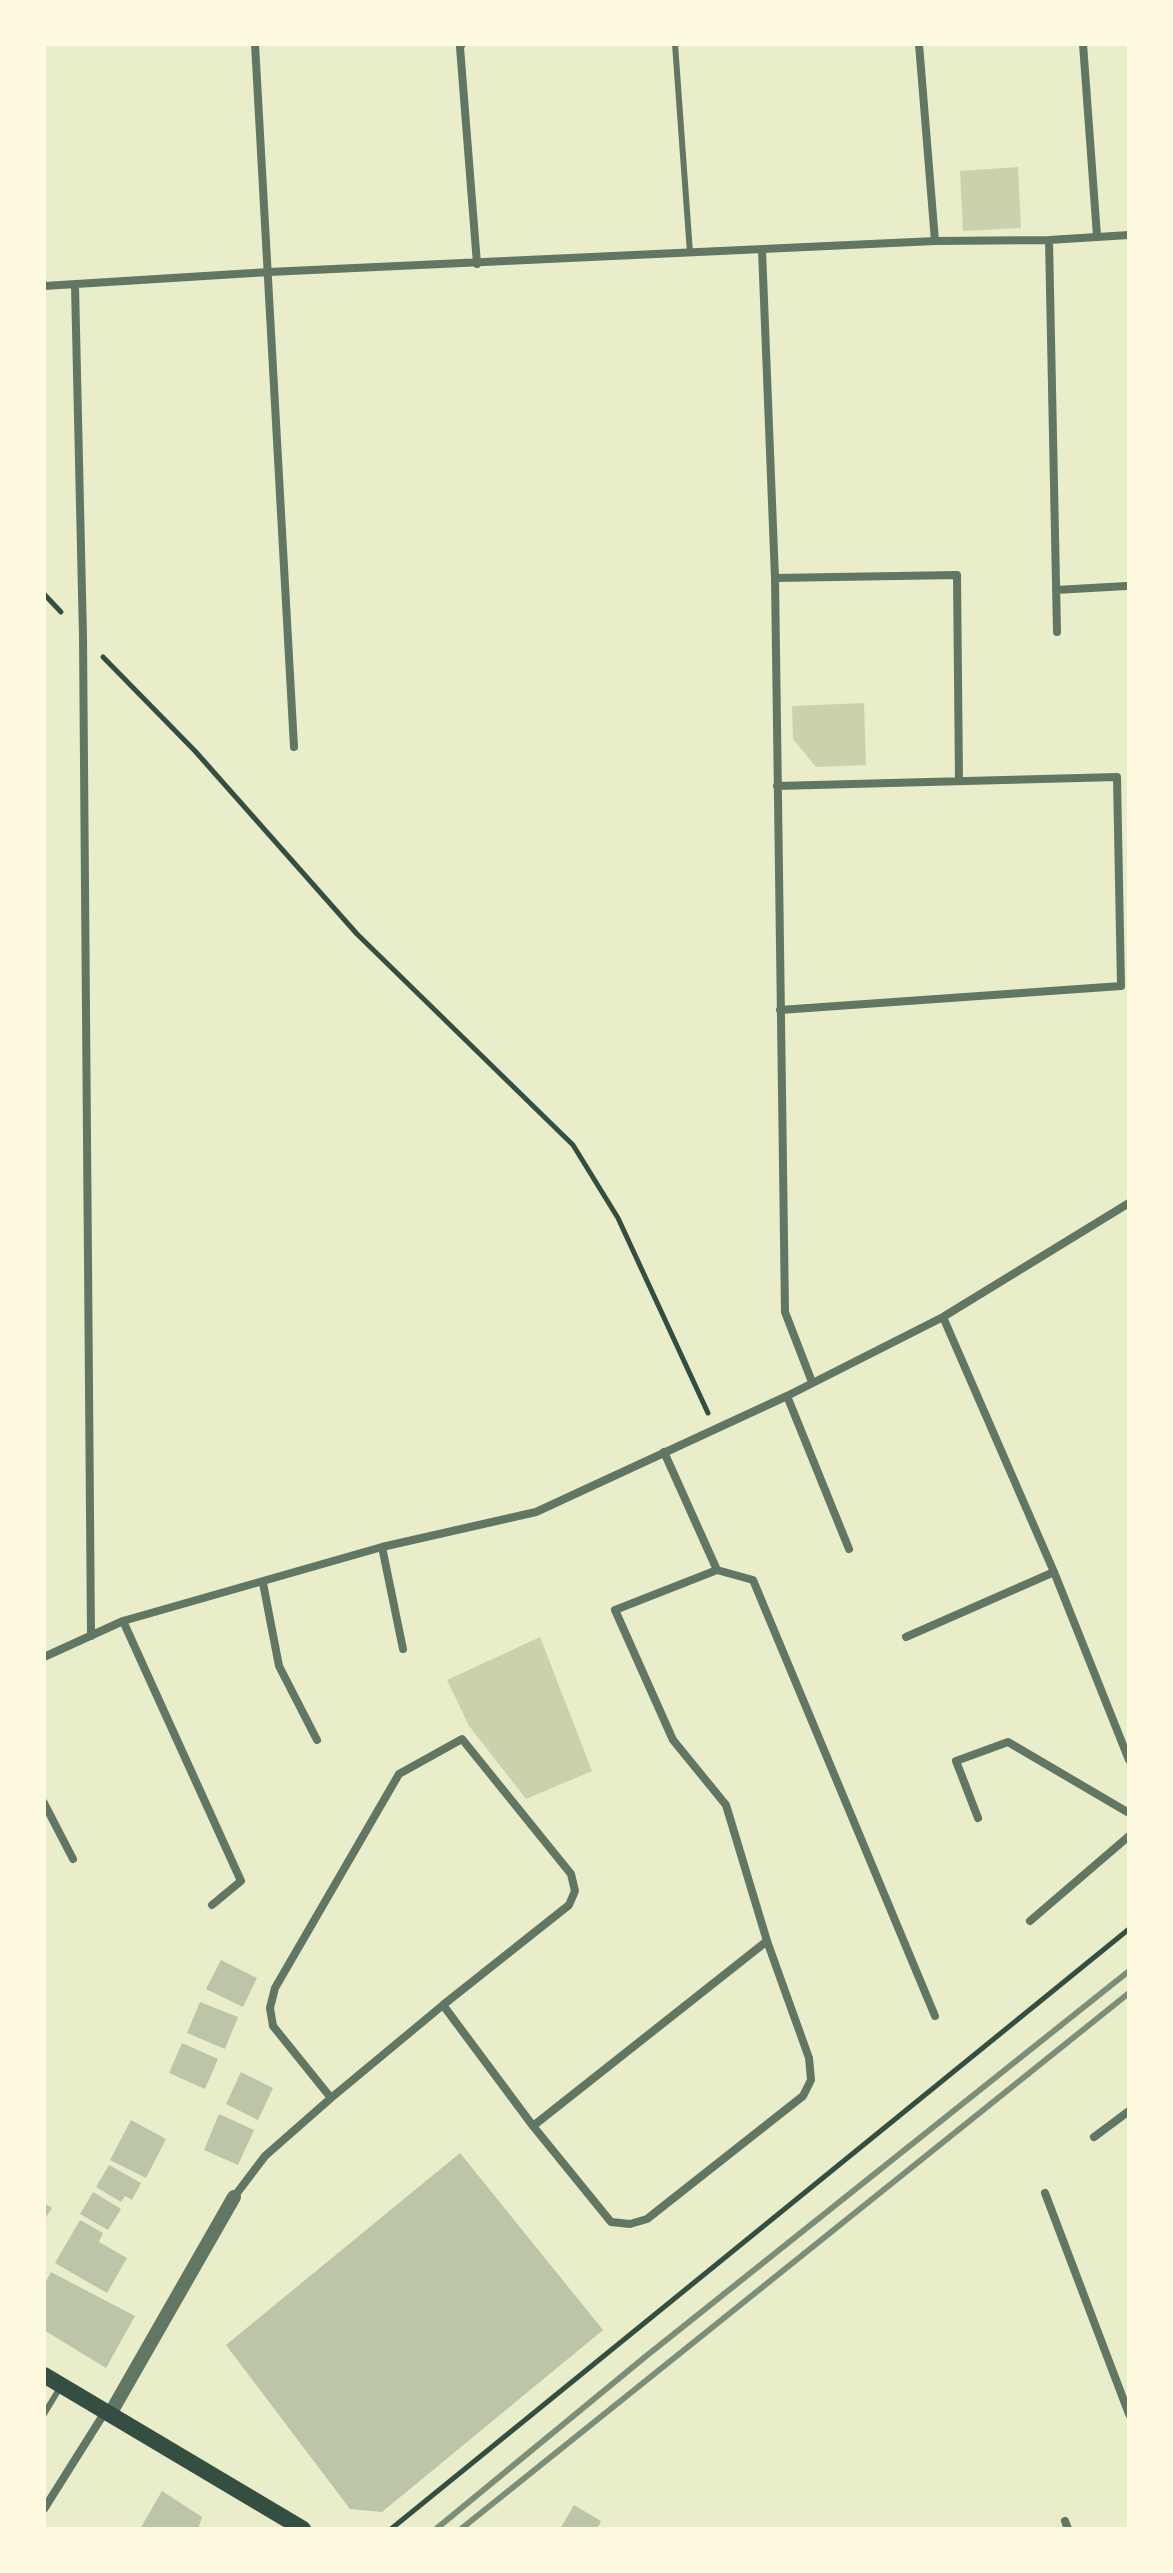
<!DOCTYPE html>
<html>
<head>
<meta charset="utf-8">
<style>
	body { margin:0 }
	#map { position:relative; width:1173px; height:2573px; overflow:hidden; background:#e9edc9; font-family:"Open Sans",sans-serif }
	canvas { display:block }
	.frame { position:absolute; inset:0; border:46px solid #fefae0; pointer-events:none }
</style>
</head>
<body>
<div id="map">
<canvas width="1173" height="2573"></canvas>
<div class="frame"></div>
</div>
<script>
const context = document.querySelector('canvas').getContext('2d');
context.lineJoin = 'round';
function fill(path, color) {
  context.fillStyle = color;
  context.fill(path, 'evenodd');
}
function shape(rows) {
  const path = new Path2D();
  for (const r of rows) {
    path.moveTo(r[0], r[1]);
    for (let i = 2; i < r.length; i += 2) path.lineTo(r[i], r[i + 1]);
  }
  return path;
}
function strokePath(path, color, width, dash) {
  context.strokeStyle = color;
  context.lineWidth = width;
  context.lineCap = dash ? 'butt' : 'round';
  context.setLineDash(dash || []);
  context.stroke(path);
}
const green = shape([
	[1018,167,1021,228,963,231,960,171],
	[864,703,866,765,816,767,793,739,792,706],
	[540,1637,592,1771,526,1799,469,1726,447,1680]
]);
const building = shape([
	[221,1960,257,1978,243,2007,206,1989],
	[200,2002,238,2017,225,2049,187,2033],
	[182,2043,218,2059,205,2089,169,2073],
	[241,2072,273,2088,258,2120,226,2104],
	[219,2114,254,2130,238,2165,204,2150],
	[131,2120,166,2139,146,2178,110,2160],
	[460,2153,603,2330,382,2512,350,2509,226,2345],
	[109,2165,141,2183,132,2200,125,2196,121,2202,96,2187],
	[93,2192,121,2209,108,2230,80,2214],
	[44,2203,52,2208,44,2220],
	[80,2220,103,2233,99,2242,127,2258,107,2293,55,2263],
	[51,2272,135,2316,106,2368,44,2330,44,2285],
	[162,2491,202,2517,198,2529,140,2529],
	[574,2505,601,2521,597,2529,560,2529]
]);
const path = shape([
	[44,594,61,612],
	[103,657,195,751,357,934,573,1145,618,1218,708,1413],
	[391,2529,1129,1929]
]);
const service = shape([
	[675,44,690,253],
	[44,2414,61,2386]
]);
const minor = shape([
	[255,44,294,747],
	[462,44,460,47,477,264],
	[919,44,935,241],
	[1083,44,1097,236],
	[1049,240,1057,632],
	[762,250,775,578,785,1312,812,1382],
	[75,285,83,637,91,1636],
	[44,286,269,272,935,241,1049,240,1129,235],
	[775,578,957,575,959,781],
	[1056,590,1126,586],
	[777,786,1117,777,1121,986,780,1010],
	[943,1317,1054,1572,1129,1760],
	[787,1396,849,1549],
	[664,1452,717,1570],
	[382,1547,403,1649],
	[263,1583,279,1666,317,1740],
	[123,1621,241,1881,212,1905],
	[906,1637,1054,1572],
	[44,1657,123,1621,382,1547,536,1512,787,1396,943,1317,1129,1203],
	[44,1803,73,1859],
	[978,1818,956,1761,1008,1742,1129,1813],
	[1030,1921,1129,1836],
	[443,2005,533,2126,611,2222,630,2224,647,2219,803,2096,811,2080,809,2058,767,1941,726,1805,673,1740,615,1610,717,1570,753,1580,935,2016],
	[533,2126,767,1941],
	[1094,2137,1129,2111],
	[1045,2193,1129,2414],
	[234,2197,265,2156,331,2098,443,2005,569,1905,575,1891,571,1874,462,1739,399,1774,275,1988,270,2008,273,2026,331,2098],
	[44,2509,105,2412],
	[1065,2521,1068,2529]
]);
const tertiary = shape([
	[110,2414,234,2197]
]);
const secondary = shape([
	[44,2375,303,2529]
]);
const rail = shape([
	[436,2529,645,2357,1129,1971],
	[461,2529,1129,1993]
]);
fill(green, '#cad2ad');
fill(building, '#bcc5a7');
strokePath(path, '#344e41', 5);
strokePath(service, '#617663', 6);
strokePath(minor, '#617663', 8);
strokePath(tertiary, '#617663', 14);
strokePath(secondary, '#344e41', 16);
strokePath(rail, '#7c8e77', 6);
</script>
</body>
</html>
